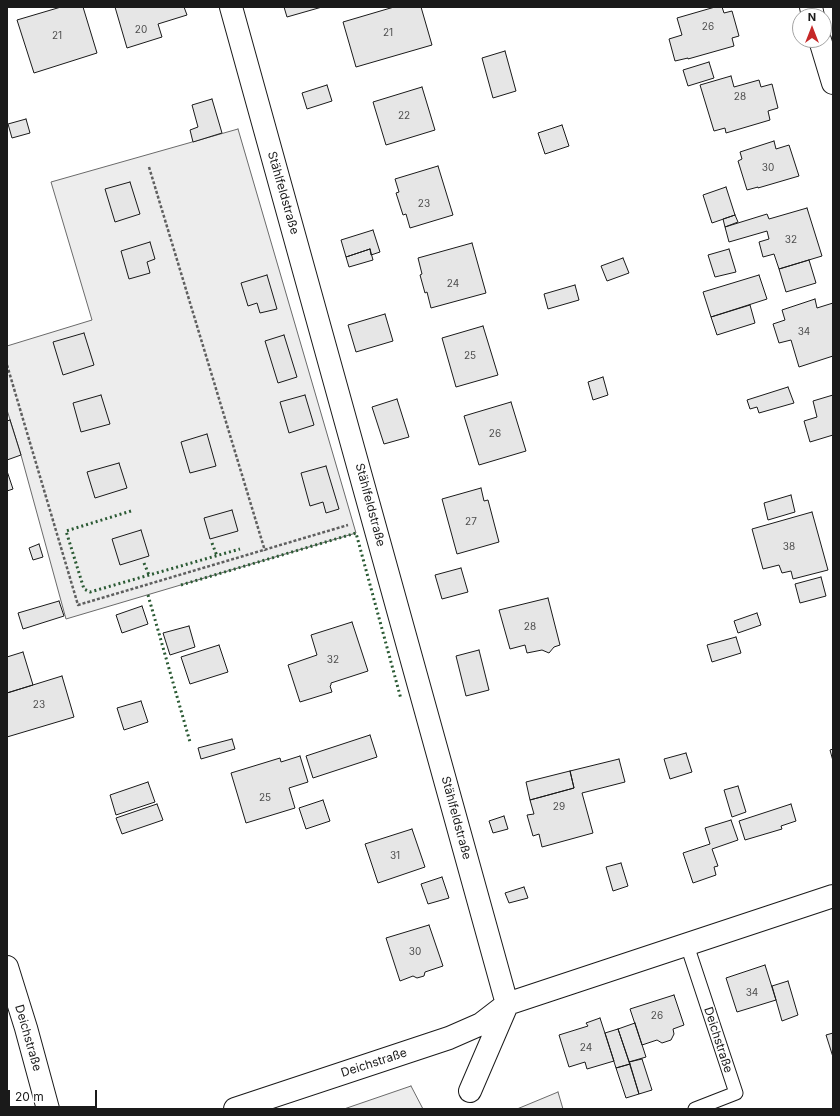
<!DOCTYPE html>
<html>
<head>
<meta charset="utf-8">
<style>
	body { margin:0 }
	#map { position:relative; width:840px; height:1116px; overflow:hidden; background:#fff; font-family:Inter,sans-serif }
	canvas { display:block }
	.frame { position:absolute; inset:0; border:8px solid #1a1a1a; pointer-events:none }
	.north { position:absolute; left:792px; top:8px; width:40px; height:40px; box-sizing:border-box; background:#fff; border:1px solid #a3a3a3; border-radius:50%; rotate:0deg; font-size:11px; font-weight:700; line-height:16px; text-align:center; color:#1a1a1a }
	.north::after { content:''; display:block; margin:auto; width:14px; height:18px; background:#c62828; clip-path:polygon(50% 0,100% 100%,50% 72%,0 100%) }
	.scale { position:absolute; left:8px; top:1090px; width:89px; height:18px; box-sizing:border-box; border:2px solid #1a1a1a; border-top:0; padding-left:5px; font-size:12px; line-height:14px; white-space:nowrap; color:#1a1a1a; -webkit-text-stroke:3px #fff; paint-order:stroke }
</style>
</head>
<body>
<div id="map">
<canvas width="840" height="1116"></canvas>
<div class="frame"></div>
<div class="north">N</div>
<div class="scale">20 m</div>
</div>
<script>
const context = document.querySelector('canvas').getContext('2d');
context.lineJoin = 'round';
function fill(path, color) {
  context.fillStyle = color;
  context.fill(path, 'evenodd');
}
function shape(rows) {
  const path = new Path2D();
  for (const r of rows) {
    path.moveTo(r[0], r[1]);
    for (let i = 2; i < r.length; i += 2) path.lineTo(r[i], r[i + 1]);
  }
  return path;
}
function strokePath(path, color, width, dash) {
  context.strokeStyle = color;
  context.lineWidth = width;
  context.lineCap = dash ? 'butt' : 'round';
  context.setLineDash(dash || []);
  context.stroke(path);
}
function drawText(font, color, halo, rows, align = 'center') {
  context.font = font + ' Inter,sans-serif';
  context.lineWidth = 3;
  context.setLineDash([]);
  context.textBaseline = 'middle';
  context.strokeStyle = halo;
  context.fillStyle = color;
  for (const [text, x, y, turn = 0] of rows) {
    context.save();
    context.translate(x, y);
    context.rotate((+turn || 0) * Math.PI / 180);
    context.textAlign = isNaN(turn) ? turn : align;
    if (halo) context.strokeText(text, 0, 0);
    context.fillText(text, 0, 0);
    context.restore();
  }
}
const built = shape([
	[238,129,356,533,66,619,21,455,7,410,7,346,92,320,51,182,238,129],
	[411,1086,423,1109,344,1109,411,1086],
	[558,1092,563,1109,517,1109,558,1092]
]);
const building = shape([
	[61,7,83,7,97,53,34,73,17,20,61,7],
	[115,7,184,7,187,15,158,24,162,37,127,48,115,7],
	[284,7,322,7,287,17,284,7],
	[394,7,421,7,432,45,356,67,343,22,394,7],
	[715,7,722,7,724,13,732,11,739,36,732,38,734,46,688,59,688,58,675,61,669,39,682,35,677,18,715,7],
	[505,51,516,91,493,98,482,58,505,51],
	[709,62,714,78,688,86,683,70,709,62],
	[731,76,734,87,759,80,761,87,772,84,778,108,768,111,770,120,726,133,725,128,714,131,700,85,731,76],
	[327,85,332,101,307,109,302,93,327,85],
	[422,87,435,130,386,145,373,102,422,87],
	[212,99,222,133,193,142,190,130,198,127,192,105,212,99],
	[26,119,30,133,12,138,8,124,26,119],
	[562,125,569,146,545,154,538,133,562,125],
	[774,141,776,149,789,145,799,176,758,188,758,187,747,190,738,161,742,159,740,152,774,141],
	[438,166,453,215,410,228,406,214,403,215,396,193,399,192,395,179,438,166],
	[130,182,140,214,115,222,105,189,130,182],
	[726,187,735,215,712,223,703,195,726,187],
	[807,208,822,256,779,269,774,254,763,257,759,242,769,239,767,231,729,242,725,227,767,214,769,219,807,208],
	[735,215,738,222,725,227,723,219,735,215],
	[373,230,380,252,371,255,370,249,346,257,341,240,373,230],
	[150,242,155,259,147,262,150,273,129,279,121,251,150,242],
	[472,243,486,293,431,308,427,292,425,293,420,275,422,274,418,258,472,243],
	[370,249,373,260,349,267,346,257,370,249],
	[729,249,736,272,715,277,708,255,729,249],
	[623,258,629,273,607,281,601,266,623,258],
	[809,260,816,283,786,292,779,269,809,260],
	[267,275,277,309,260,313,257,303,248,306,241,283,267,275],
	[759,275,767,299,711,317,703,292,759,275],
	[575,285,579,300,548,309,544,294,575,285],
	[815,299,817,308,833,303,833,356,799,367,791,340,779,343,773,324,785,320,782,310,815,299],
	[750,305,755,323,717,335,711,317,750,305],
	[385,314,393,341,356,352,348,325,385,314],
	[483,326,498,375,456,387,442,338,483,326],
	[84,333,94,365,63,375,53,342,84,333],
	[284,335,297,377,278,383,265,341,284,335],
	[603,377,608,395,593,400,588,382,603,377],
	[788,387,794,403,759,413,757,407,750,409,747,400,788,387],
	[101,395,110,424,81,432,73,403,101,395],
	[305,395,314,425,289,433,280,402,305,395],
	[833,395,833,435,810,442,804,421,817,417,813,401,833,395],
	[397,399,409,437,384,444,372,407,397,399],
	[511,402,526,451,479,465,464,416,511,402],
	[10,420,21,455,7,460,7,421,10,420],
	[207,434,216,466,190,473,181,442,207,434],
	[119,463,127,488,95,498,87,472,119,463],
	[326,466,339,509,326,513,323,502,310,506,301,473,326,466],
	[7,471,13,489,7,491,7,471],
	[481,488,484,501,488,500,499,542,457,554,442,499,481,488],
	[791,495,795,512,768,520,764,503,791,495],
	[232,510,238,531,210,539,204,518,232,510],
	[812,512,828,570,793,579,791,571,782,573,779,565,763,569,752,529,812,512],
	[141,530,149,556,120,565,112,539,141,530],
	[39,544,43,557,33,560,29,548,39,544],
	[461,568,468,592,442,599,435,575,461,568],
	[821,577,826,596,800,603,795,584,821,577],
	[548,598,560,645,554,647,549,653,542,650,527,653,525,645,510,649,499,610,548,598],
	[59,601,64,616,23,629,18,613,59,601],
	[142,606,148,624,122,633,116,615,142,606],
	[757,613,761,625,738,633,734,621,757,613],
	[352,622,368,671,331,683,331,685,330,686,332,692,300,702,288,665,317,655,311,635,352,622],
	[189,626,195,647,170,655,163,633,189,626],
	[736,637,741,653,712,662,707,645,736,637],
	[219,645,228,672,190,684,181,657,219,645],
	[479,650,489,690,466,696,456,656,479,650],
	[23,652,33,685,7,693,7,657,23,652],
	[62,676,74,717,7,737,7,693,62,676],
	[141,701,148,722,124,730,117,708,141,701],
	[370,735,377,757,313,778,306,756,370,735],
	[232,739,235,749,201,759,198,748,232,739],
	[833,749,833,761,830,750,833,749],
	[686,753,692,772,670,779,664,759,686,753],
	[300,756,308,782,289,788,295,808,246,823,231,773,280,758,281,762,300,756],
	[619,759,625,782,582,793,593,833,542,847,539,834,533,836,527,815,534,814,530,800,574,788,570,771,619,759],
	[570,771,574,788,530,800,526,782,570,771],
	[148,782,155,802,116,815,110,795,148,782],
	[738,786,746,812,732,817,724,790,738,786],
	[323,800,330,821,306,829,299,808,323,800],
	[157,804,163,820,122,834,116,818,157,804],
	[791,804,796,821,781,826,782,829,745,840,739,821,791,804],
	[504,816,508,829,493,833,489,821,504,816],
	[731,820,738,840,712,849,718,866,714,867,716,875,693,883,683,853,710,844,705,828,731,820],
	[412,829,425,867,378,883,365,844,412,829],
	[621,863,628,886,613,891,606,867,621,863],
	[442,877,449,898,428,904,421,884,442,877],
	[524,887,528,898,509,903,505,893,524,887],
	[429,925,443,966,425,972,424,976,417,978,413,976,400,981,386,938,429,925],
	[765,965,776,1000,737,1012,726,978,765,965],
	[788,981,798,1015,782,1021,772,986,788,981],
	[674,995,684,1025,673,1029,674,1034,671,1040,662,1043,657,1040,642,1045,630,1009,674,995],
	[600,1018,614,1061,587,1069,585,1062,569,1067,559,1035,588,1026,586,1023,600,1018],
	[635,1023,646,1057,629,1062,618,1029,635,1023],
	[618,1029,630,1064,616,1068,605,1033,618,1029],
	[833,1033,833,1057,826,1035,833,1033],
	[642,1059,652,1090,639,1094,629,1062,642,1059],
	[630,1064,639,1094,626,1098,616,1068,630,1064]
]);
const path = shape([
	[149,167,265,551],
	[7,365,78,605,348,525]
]);
const lane = shape([
	[687,945,736,1093,695,1109]
]);
const street = shape([
	[231,7,507,1004],
	[7,967,26,1028,48,1109],
	[470,1091,507,1005],
	[235,1109,449,1038,481,1024,507,1004,833,896]
]);
const secondary = shape([
	[811,7,813,16],
	[820,40,833,83]
]);
const hedge = shape([
	[131,511,66,531,84,589,90,592,240,549],
	[212,543,217,556],
	[144,563,149,575],
	[181,585,356,533,401,699],
	[148,595,190,742]
]);
const numberNames = [
	["26",708,27],
	["20",141,30],
	["21",388,33],
	["21",57,36],
	["28",740,97],
	["22",404,116],
	["30",768,168],
	["23",424,204],
	["32",791,240],
	["24",453,284],
	["34",804,332],
	["25",470,356],
	["26",495,434],
	["27",471,522],
	["38",789,547],
	["28",530,627],
	["32",333,660],
	["23",39,705],
	["25",265,798],
	["29",559,807],
	["31",395,856],
	["30",415,952],
	["34",752,993],
	["26",657,1016],
	["24",586,1048]
];
const streetNames = [
	["Stählfeldstraße",283,193,74],
	["Stählfeldstraße",370,505,75],
	["Stählfeldstraße",456,818,75],
	["Deichstraße",28,1038,74],
	["Deichstraße",718,1040,72],
	["Deichstraße",374,1063,-18]
];
fill(built, '#ededed');
strokePath(built, '#6a6a6a', 1);
fill(building, '#e6e6e6');
strokePath(building, '#1a1a1a', 1);
strokePath(lane, '#1a1a1a', 15);
strokePath(street, '#1a1a1a', 24);
strokePath(secondary, '#1a1a1a', 24);
strokePath(path, '#5f5f5f', 2.5, [3, 2]);
strokePath(lane, '#fff', 13);
strokePath(street, '#fff', 22);
strokePath(secondary, '#fff', 22);
strokePath(hedge, '#2b5a34', 3, [2, 3]);
drawText('10px', '#4d4d4d', null, numberNames);
drawText('12px', '#1a1a1a', '#fff', streetNames);
</script>
</body>
</html>
